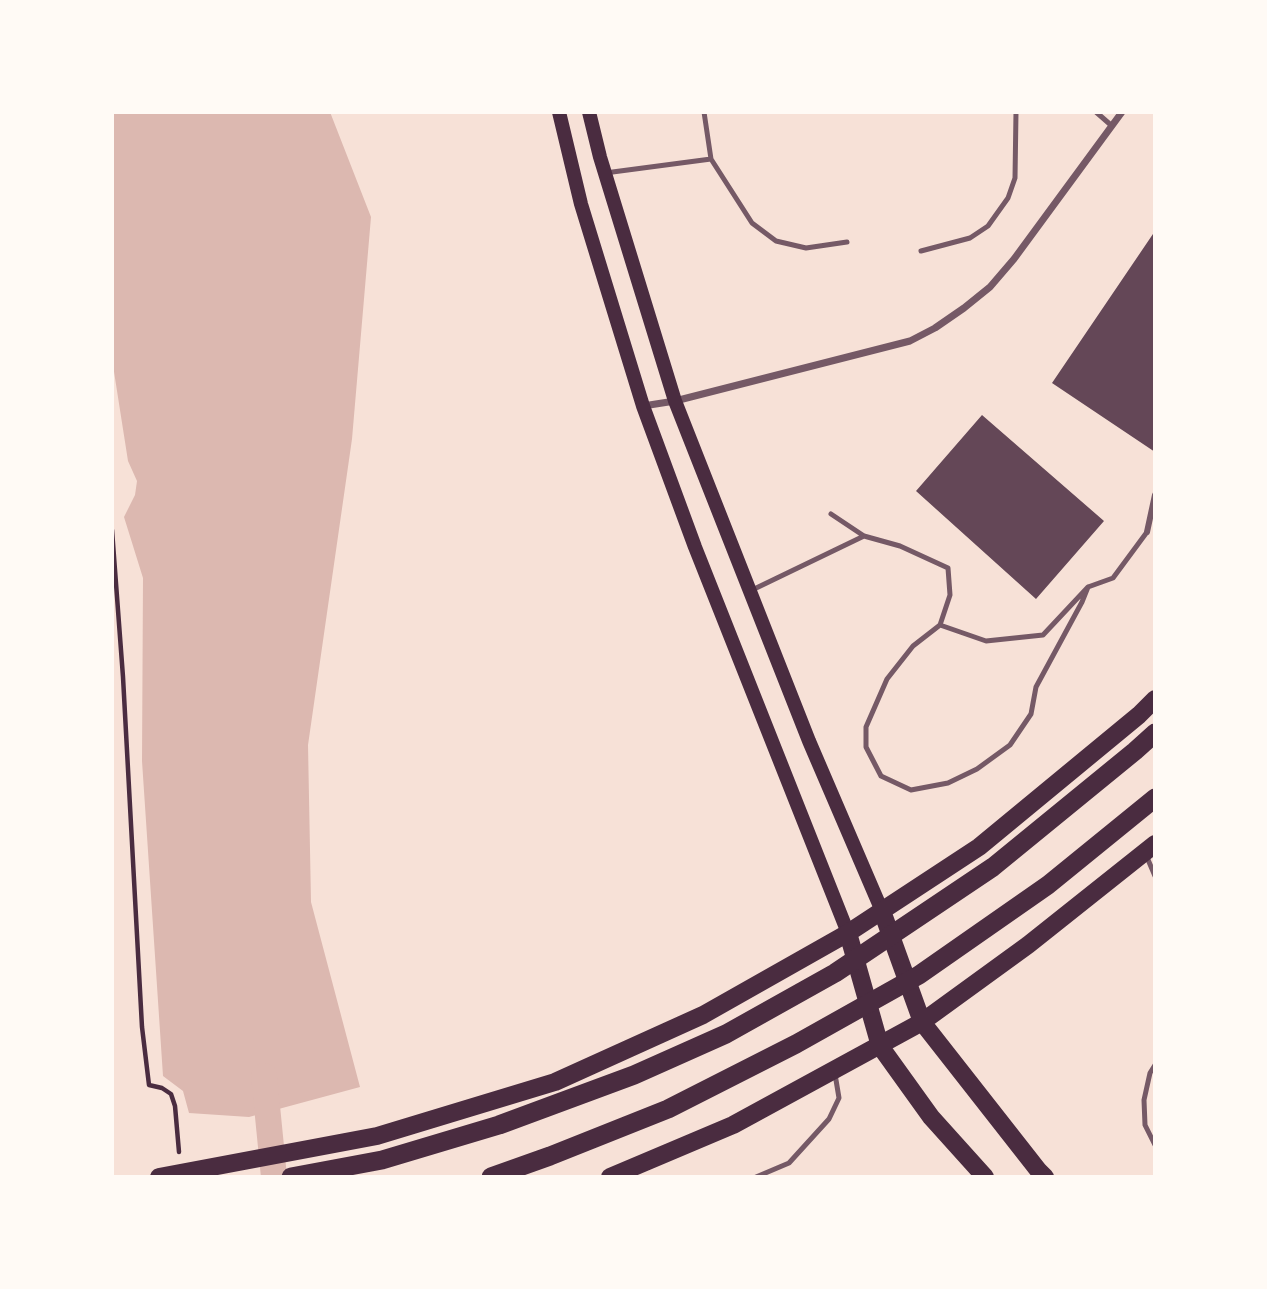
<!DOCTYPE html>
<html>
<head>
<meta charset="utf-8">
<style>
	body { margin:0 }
	#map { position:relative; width:1267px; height:1289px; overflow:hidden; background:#f7e1d7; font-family:"IBM Plex Sans",sans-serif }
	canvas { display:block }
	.frame { position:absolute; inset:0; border:114px solid #fffaf5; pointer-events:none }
</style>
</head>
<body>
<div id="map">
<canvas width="1267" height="1289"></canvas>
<div class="frame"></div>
</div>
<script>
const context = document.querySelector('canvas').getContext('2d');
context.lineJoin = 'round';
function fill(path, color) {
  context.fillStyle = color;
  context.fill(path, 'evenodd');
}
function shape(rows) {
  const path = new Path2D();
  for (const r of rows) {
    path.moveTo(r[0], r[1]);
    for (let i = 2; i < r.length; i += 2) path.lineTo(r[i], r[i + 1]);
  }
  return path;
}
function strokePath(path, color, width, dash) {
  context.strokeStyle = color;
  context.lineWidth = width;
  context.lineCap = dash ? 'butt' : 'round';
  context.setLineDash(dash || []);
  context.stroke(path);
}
const water = shape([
	[112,112,330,112,371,217,352,439,308,745,311,902,360,1087,249,1117,189,1113,183,1091,163,1076,142,761,143,578,124,517,135,495,137,481,128,461,112,359]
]);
const canal = shape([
	[264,1076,274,1177]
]);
const building = shape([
	[1155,231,1155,452,1052,383],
	[982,415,1104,521,1036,599,916,491]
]);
const path = shape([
	[112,530,123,677,142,1027,149,1085,162,1088,171,1094,175,1106,179,1152]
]);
const service = shape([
	[704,112,711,159,752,223,776,241,806,248,847,242],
	[1096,112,1112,126],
	[605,173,711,159],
	[921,251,970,238,988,226,1008,198,1015,178,1016,112],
	[831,514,864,536,900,546,948,568,950,595,940,625,986,641,1043,635,1088,587,1113,578,1147,532],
	[750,591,864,536],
	[940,625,913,646,887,679,866,727,866,747,881,776,911,790,948,783,977,769,1010,745,1031,714,1036,687,1082,602,1088,587],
	[1146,855,1155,876],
	[1155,1065,1150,1073,1144,1100,1145,1125,1155,1145],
	[756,1177,789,1163,829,1119,839,1098,835,1074]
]);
const pedestrian = shape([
	[1147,532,1155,495]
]);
const minor = shape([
	[643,406,675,401,910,341,935,328,964,308,990,287,1014,259,1122,112]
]);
const secondary = shape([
	[559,112,581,204,643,406,695,547,848,933],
	[589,112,600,157,675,401,809,741,882,911]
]);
const primary = shape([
	[882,911,922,1022,1038,1170,1045,1177],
	[848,933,880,1046,931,1117,985,1177],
	[159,1177,377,1136,555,1082,703,1015,848,933,979,847,1139,715,1155,699],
	[610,1177,733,1125,922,1022,1028,945,1155,844]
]);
const trunk = shape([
	[291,1177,382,1160,499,1125,634,1075,726,1034,835,973,993,867,1135,751,1155,733],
	[491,1177,550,1156,668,1109,796,1044,919,975,1048,885,1155,798]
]);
fill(water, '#dcb8b0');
strokePath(canal, '#dcb8b0', 26);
fill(building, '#644757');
strokePath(path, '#4a2c40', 4.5);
strokePath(service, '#755966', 5);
strokePath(pedestrian, '#755966', 6);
strokePath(minor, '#755966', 7);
strokePath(secondary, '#4a2c40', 14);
strokePath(primary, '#4a2c40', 18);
strokePath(trunk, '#4a2c40', 19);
</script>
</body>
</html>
